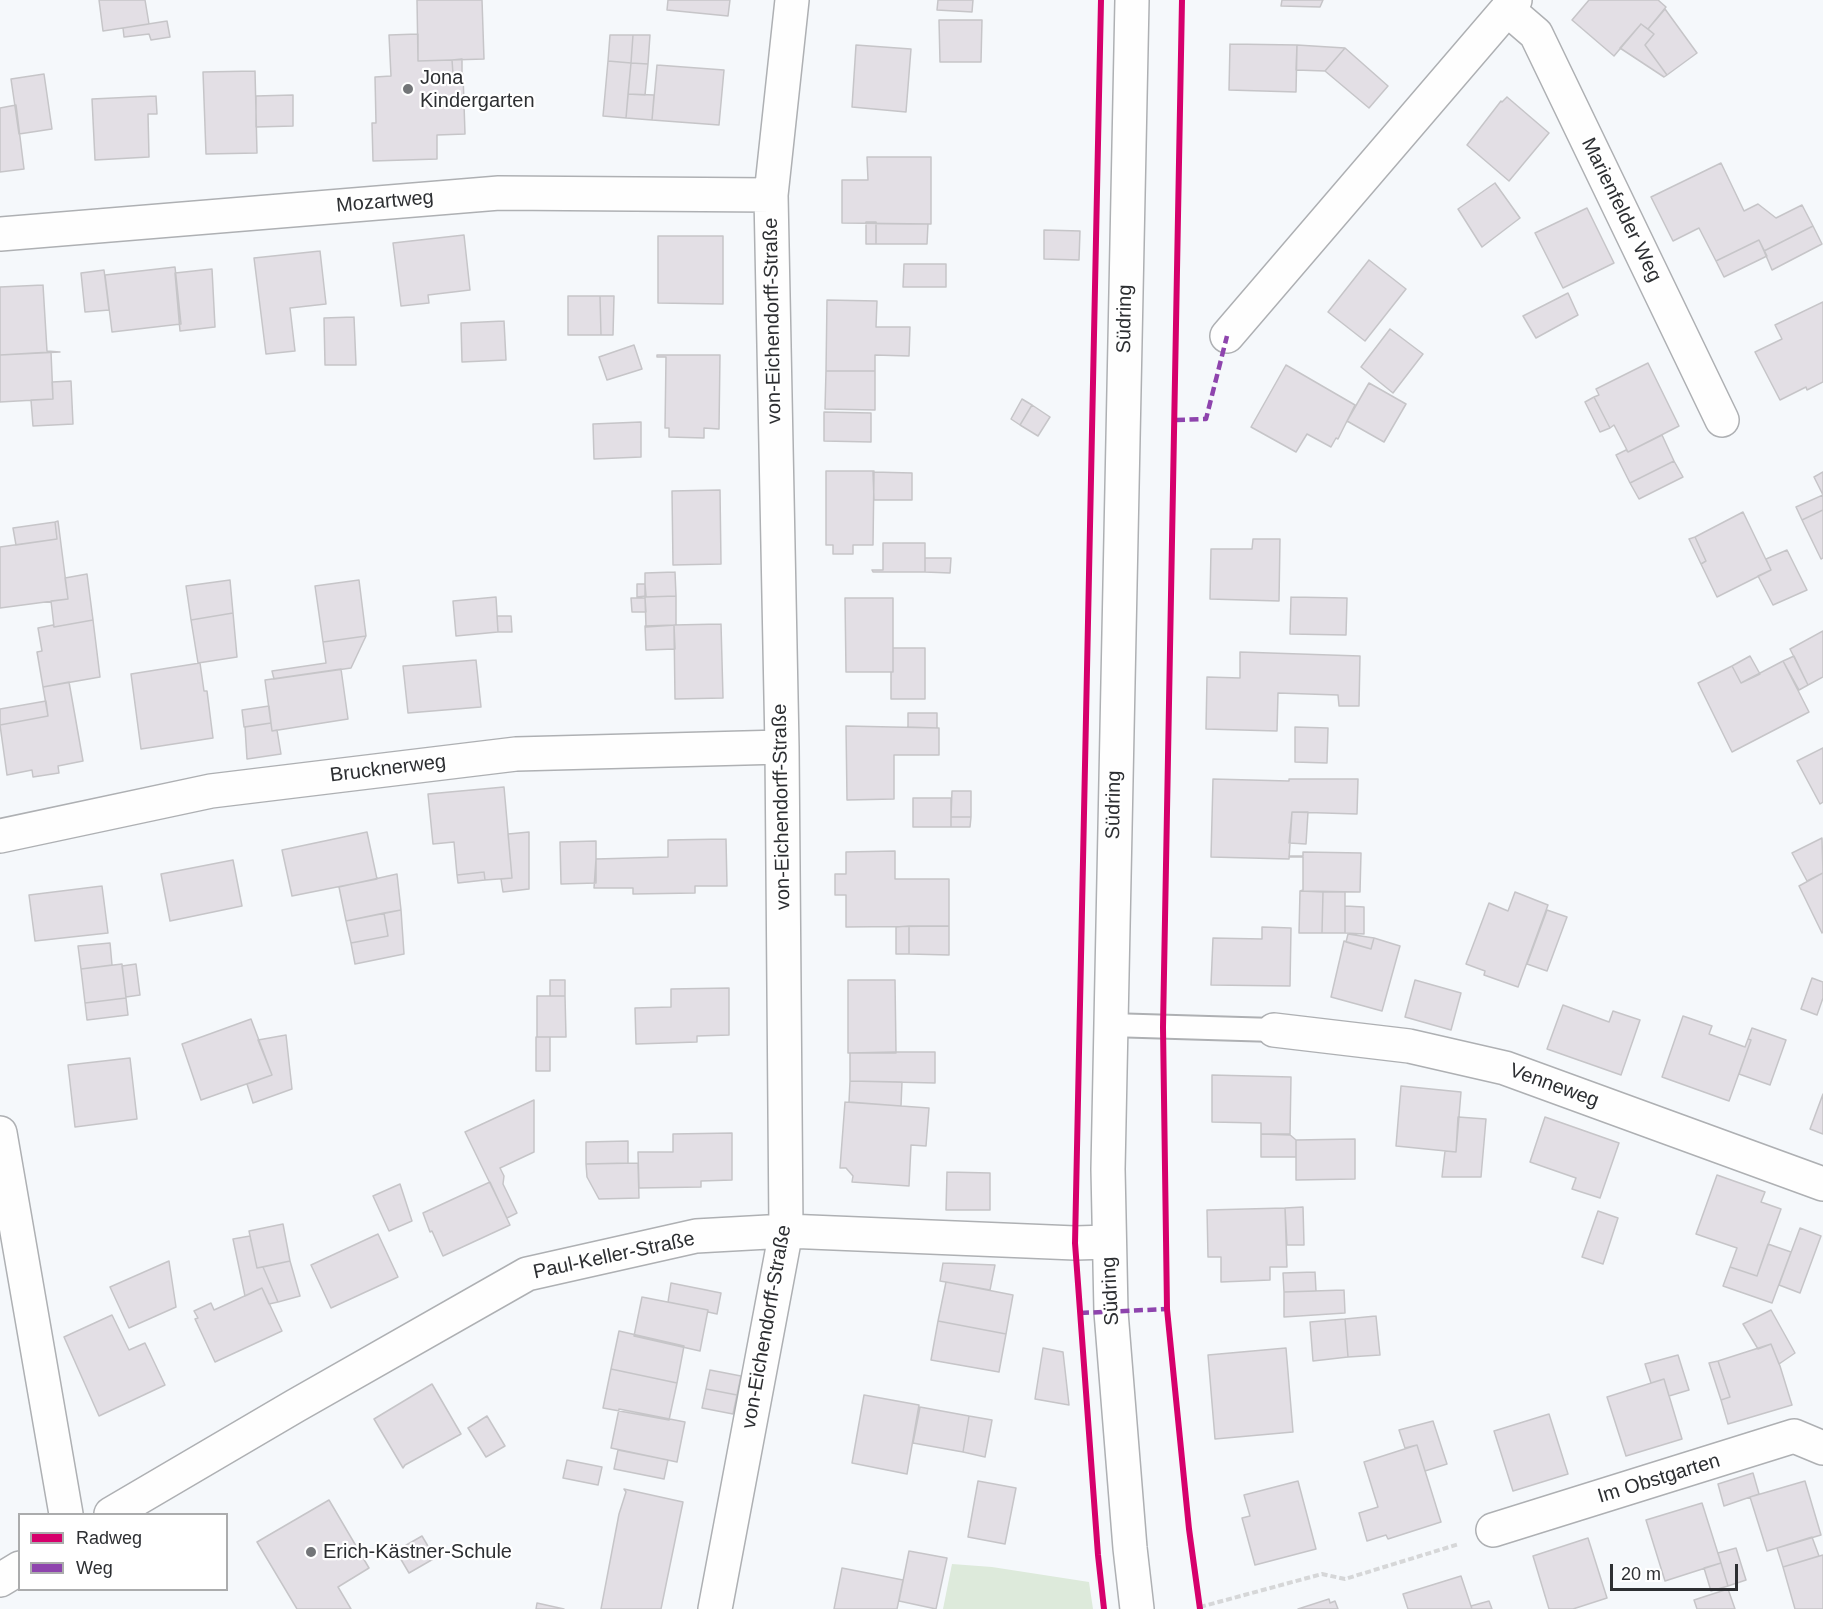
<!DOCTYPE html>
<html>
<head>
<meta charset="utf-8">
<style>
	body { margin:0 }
	#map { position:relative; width:1823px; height:1609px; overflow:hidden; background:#f5f8fb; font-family:Arial,sans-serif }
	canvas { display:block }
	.legend { position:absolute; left:18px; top:1513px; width:210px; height:78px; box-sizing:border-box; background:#fff; border:2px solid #abacad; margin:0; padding:8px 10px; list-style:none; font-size:18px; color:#2d2f32 }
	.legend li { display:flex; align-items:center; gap:12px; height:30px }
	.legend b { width:30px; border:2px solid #abacad }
	.scale { position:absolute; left:1610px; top:1564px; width:128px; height:27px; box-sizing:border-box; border:3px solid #2d2f32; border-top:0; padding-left:8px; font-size:18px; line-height:21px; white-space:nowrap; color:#2d2f32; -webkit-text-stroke:4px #fff; paint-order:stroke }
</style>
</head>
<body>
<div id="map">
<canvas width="1823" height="1609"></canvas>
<ul class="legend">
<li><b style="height:8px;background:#d6006c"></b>Radweg</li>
<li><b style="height:8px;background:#8e44ad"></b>Weg</li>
</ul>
<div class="scale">20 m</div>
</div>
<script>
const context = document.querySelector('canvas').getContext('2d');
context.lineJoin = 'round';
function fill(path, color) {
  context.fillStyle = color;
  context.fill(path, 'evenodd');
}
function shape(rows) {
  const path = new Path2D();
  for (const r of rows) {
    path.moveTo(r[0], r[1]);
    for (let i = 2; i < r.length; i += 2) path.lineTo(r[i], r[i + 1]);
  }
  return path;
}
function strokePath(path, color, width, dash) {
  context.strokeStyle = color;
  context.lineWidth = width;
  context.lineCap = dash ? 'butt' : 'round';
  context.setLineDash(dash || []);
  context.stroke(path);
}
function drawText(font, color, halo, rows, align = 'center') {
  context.font = font + ' Arial,sans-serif';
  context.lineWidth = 4.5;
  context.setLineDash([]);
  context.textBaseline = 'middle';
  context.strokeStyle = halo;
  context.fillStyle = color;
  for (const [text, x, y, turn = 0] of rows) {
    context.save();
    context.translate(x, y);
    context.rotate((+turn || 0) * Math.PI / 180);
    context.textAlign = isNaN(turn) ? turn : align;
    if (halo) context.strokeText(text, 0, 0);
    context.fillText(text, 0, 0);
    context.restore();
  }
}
const green = shape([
	[952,1564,992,1567,1089,1582,1093,1609,943,1609]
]);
const building = shape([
	[99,0,145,0,149,24,103,31,99,0],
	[417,0,482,0,484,59,418,61,417,0],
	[668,0,730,0,728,16,667,10,668,0],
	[938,0,973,0,972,12,937,10,938,0],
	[1282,0,1323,0,1320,7,1281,6,1282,0],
	[1589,0,1658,0,1666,7,1648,29,1641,24,1614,56,1572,20,1589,0],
	[1665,9,1697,53,1667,75,1645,45,1654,34,1648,29,1665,9],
	[939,20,982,20,981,62,940,62,939,20],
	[167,21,170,37,151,40,149,34,124,37,123,28,167,21],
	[1641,24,1654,34,1645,45,1667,75,1664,77,1620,48,1641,24],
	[418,34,418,61,452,60,453,74,463,74,465,134,437,135,437,159,373,161,372,123,376,123,375,77,391,76,389,35,418,34],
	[610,35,633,35,631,63,608,61,610,35],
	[633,35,650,35,648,64,631,63,633,35],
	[1230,44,1297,45,1296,92,1229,90,1230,44],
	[856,45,911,49,906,112,852,107,856,45],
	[1297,45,1345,48,1325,71,1296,70,1297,45],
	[1345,48,1388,86,1369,108,1325,71,1345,48],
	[462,59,462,74,453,74,452,60,462,59],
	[608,61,631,63,626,118,603,116,608,61],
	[631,63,648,64,645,95,628,94,631,63],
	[657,65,724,70,719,125,652,120,657,65],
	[255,71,257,153,206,154,203,72,255,71],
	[44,74,52,129,19,134,11,79,44,74],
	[628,94,654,95,652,120,626,118,628,94],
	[293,95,293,126,256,127,256,96,293,95],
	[156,96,157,114,148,114,149,157,95,160,92,99,156,96],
	[1507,97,1549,133,1509,181,1467,145,1501,101,1502,102,1507,97],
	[16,105,24,169,0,172,0,108,16,105],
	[867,157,931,157,931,224,842,223,842,180,868,180,867,157],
	[1721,163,1744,211,1758,204,1776,218,1802,205,1813,226,1764,251,1759,240,1716,261,1699,228,1673,241,1651,197,1721,163],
	[1495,183,1520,218,1482,247,1458,209,1495,183],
	[1587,208,1614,263,1563,288,1535,233,1587,208],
	[866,222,876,222,876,244,866,244,866,222],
	[876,224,928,224,927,244,876,244,876,224],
	[1813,226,1822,244,1772,270,1764,251,1813,226],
	[1044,230,1080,231,1079,260,1044,259,1044,230],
	[464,235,470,290,428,295,429,303,401,306,393,243,464,235],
	[658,236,723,236,723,304,658,303,658,236],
	[1759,240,1767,256,1724,277,1716,261,1759,240],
	[320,251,326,304,290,308,295,351,266,354,254,258,320,251],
	[1369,260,1406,289,1365,341,1328,312,1369,260],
	[904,264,946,264,946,287,903,287,904,264],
	[175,267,181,324,112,332,105,275,175,267],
	[212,269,215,327,180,331,175,273,212,269],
	[104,270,109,310,85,312,81,273,104,270],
	[43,285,47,351,60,352,0,355,0,287,43,285],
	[1568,293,1578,315,1536,338,1523,316,1568,293],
	[568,296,600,296,601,335,568,335,568,296],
	[600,296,614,296,613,335,601,335,600,296],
	[827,300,877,301,876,327,910,327,909,356,875,355,875,371,826,371,827,300],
	[1823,302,1823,382,1807,390,1806,387,1780,400,1755,352,1782,339,1775,325,1823,302],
	[354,317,356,365,325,365,324,318,354,317],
	[504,321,506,360,462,362,461,323,504,321],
	[1390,329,1423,354,1393,393,1361,367,1390,329],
	[634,345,642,369,607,380,599,357,634,345],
	[51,352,53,399,0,402,0,355,51,352],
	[657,355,720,355,719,429,704,428,704,438,669,437,669,428,665,428,666,357,657,357,657,355],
	[1648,363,1679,426,1628,452,1614,425,1610,428,1594,397,1599,395,1596,389,1648,363],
	[1286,365,1355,405,1338,439,1336,438,1331,447,1307,434,1296,452,1251,427,1286,365],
	[826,371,875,371,875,410,825,409,826,371],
	[71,381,73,424,33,426,31,400,53,399,52,382,71,381],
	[1369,383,1406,404,1384,442,1347,421,1369,383],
	[1594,397,1610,428,1600,432,1585,402,1594,397],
	[1022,399,1032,405,1020,425,1011,419,1022,399],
	[1032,405,1050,417,1038,436,1020,425,1032,405],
	[824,412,871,413,871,442,824,441,824,412],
	[641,422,641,457,594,459,593,424,641,422],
	[1662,435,1674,461,1630,483,1616,455,1626,450,1628,452,1662,435],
	[1674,461,1683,477,1639,499,1630,483,1674,461],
	[826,471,874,471,873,545,853,545,853,554,833,554,833,545,826,545,826,471],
	[873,472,912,473,912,500,874,500,873,472],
	[1823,472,1823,495,1814,477,1823,472],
	[720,490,721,564,673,565,672,491,720,490],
	[1823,495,1823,510,1802,520,1796,507,1823,495],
	[1823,510,1823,558,1821,559,1802,520,1823,510],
	[1743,512,1771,570,1717,597,1701,564,1706,561,1695,537,1743,512],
	[58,521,68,599,0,608,0,547,57,539,55,522,58,521],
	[55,522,57,539,16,545,13,528,55,522],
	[1695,537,1706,561,1701,564,1689,539,1695,537],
	[1253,539,1280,539,1279,601,1210,599,1211,549,1252,549,1253,539],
	[883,543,925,543,925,572,873,572,872,570,883,570,883,543],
	[1787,550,1807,590,1773,605,1758,576,1771,570,1766,559,1787,550],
	[925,558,951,558,950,573,925,572,925,558],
	[675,572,676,596,645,597,645,573,675,572],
	[87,574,93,620,54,627,51,601,68,599,65,578,87,574],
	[230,580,233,613,191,620,186,586,230,580],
	[359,580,366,636,323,642,315,586,359,580],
	[637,584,645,584,646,596,637,597,637,584],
	[676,596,676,625,646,627,645,597,676,596],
	[496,597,498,632,456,636,453,601,496,597],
	[1291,597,1347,598,1346,635,1290,634,1291,597],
	[631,598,645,598,646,612,632,612,631,598],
	[845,598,893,598,893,672,846,672,845,598],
	[233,613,237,657,198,663,191,620,233,613],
	[497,616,511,616,512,632,498,632,497,616],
	[93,620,100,677,43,687,37,652,42,651,38,628,53,625,54,627,93,620],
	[721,624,723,698,675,699,674,625,721,624],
	[674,625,675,649,646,650,645,626,674,625],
	[1823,631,1823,677,1808,685,1790,649,1823,631],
	[366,636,351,668,274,679,272,671,326,663,323,642,366,636],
	[893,648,925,648,925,699,891,699,891,672,893,672,893,648],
	[1240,652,1360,656,1359,706,1339,706,1338,695,1278,693,1277,731,1206,729,1207,677,1240,678,1240,652],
	[1750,656,1760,674,1741,683,1732,666,1750,656],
	[1794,656,1808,685,1799,690,1783,661,1794,656],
	[476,660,481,707,408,713,403,666,476,660],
	[1783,661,1809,712,1732,752,1698,683,1732,666,1741,683,1783,661],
	[200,663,204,691,207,691,213,738,141,749,131,674,200,663],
	[341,669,348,719,272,731,265,680,341,669],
	[69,682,83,761,58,766,59,773,33,777,32,770,7,775,0,725,48,716,43,687,69,682],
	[46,701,48,716,0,725,0,709,46,701],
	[269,706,271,723,244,727,242,710,269,706],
	[908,713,937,713,937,728,908,727,908,713],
	[271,723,272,731,277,730,281,754,247,759,245,727,271,723],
	[846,726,939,728,939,755,894,755,894,799,847,800,846,726],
	[1295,727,1328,728,1327,763,1295,762,1295,727],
	[1823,748,1823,802,1820,804,1797,761,1823,748],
	[1213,779,1289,781,1289,779,1358,779,1357,814,1292,812,1289,859,1211,857,1213,779],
	[504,787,512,878,485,880,484,872,457,875,454,842,433,844,428,794,504,787],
	[952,791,971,791,971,817,951,817,952,791],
	[913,798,951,798,951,827,913,827,913,798],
	[1292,812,1308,812,1306,844,1289,843,1292,812],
	[951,817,971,817,970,827,951,827,951,817],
	[367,832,377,879,292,896,282,850,367,832],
	[529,832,529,889,503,892,501,879,512,878,508,834,529,832],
	[1822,838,1823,873,1807,881,1792,853,1822,838],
	[726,839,727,886,695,886,695,893,633,894,633,888,594,888,596,859,668,857,668,840,726,839],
	[596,841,596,883,561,884,560,842,596,841],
	[895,851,895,879,949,879,949,926,846,927,846,895,835,895,835,874,846,874,846,852,895,851],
	[1303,852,1361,853,1360,892,1300,891,1303,890,1303,857,1289,857,1289,856,1303,856,1303,852],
	[233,860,242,906,170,921,161,874,233,860],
	[484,872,485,880,458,883,457,875,484,872],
	[1823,873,1823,932,1822,933,1799,886,1823,873],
	[397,874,401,910,346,921,339,887,397,874],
	[102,886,108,933,35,941,29,895,102,886],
	[1300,891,1323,892,1322,933,1299,933,1300,891],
	[1323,892,1345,892,1345,933,1322,933,1323,892],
	[1515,892,1548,905,1518,987,1484,975,1485,971,1466,964,1489,903,1508,911,1515,892],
	[1345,906,1364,907,1364,934,1345,933,1345,906],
	[401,910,404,954,355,964,351,943,388,936,384,913,401,910],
	[1547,910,1567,917,1547,971,1527,964,1547,910],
	[384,913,388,936,351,943,346,921,384,913],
	[909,926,949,926,949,955,909,954,909,926],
	[909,926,909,954,896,954,896,927,909,926],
	[1262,927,1291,928,1290,986,1211,985,1213,938,1262,939,1262,927],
	[1348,934,1374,938,1371,949,1346,942,1348,934],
	[1374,938,1400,946,1382,1011,1331,997,1344,941,1371,949,1374,938],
	[110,943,112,965,81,969,78,946,110,943],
	[122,964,126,998,85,1003,81,969,122,964],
	[136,964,140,995,126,997,122,966,136,964],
	[1812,978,1823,982,1823,998,1817,1015,1801,1009,1812,978],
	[550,980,565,980,565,996,550,996,550,980],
	[848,980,895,980,896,1053,848,1053,848,980],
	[1415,980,1461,993,1451,1030,1405,1017,1415,980],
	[729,988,729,1035,697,1036,697,1042,636,1044,635,1008,671,1007,671,989,729,988],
	[537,996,565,996,566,1037,537,1037,537,996],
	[126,998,128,1015,87,1020,85,1003,126,998],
	[1563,1005,1609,1022,1613,1011,1640,1020,1621,1075,1547,1049,1563,1005],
	[1683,1016,1712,1026,1709,1034,1745,1047,1748,1039,1751,1040,1729,1101,1662,1077,1683,1016],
	[251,1019,272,1075,201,1100,182,1044,251,1019],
	[1752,1028,1786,1040,1770,1085,1739,1074,1751,1040,1748,1039,1752,1028],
	[286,1035,292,1089,253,1103,247,1084,272,1075,258,1040,286,1035],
	[536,1037,550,1037,550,1071,536,1071,536,1037],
	[895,1052,935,1052,935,1083,850,1081,850,1053,895,1052],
	[130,1058,137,1119,75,1127,68,1065,130,1058],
	[1212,1075,1291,1077,1290,1135,1261,1134,1261,1123,1212,1122,1212,1075],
	[850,1081,902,1082,901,1106,849,1102,850,1081],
	[1401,1086,1461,1092,1456,1152,1396,1146,1401,1086],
	[1823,1094,1823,1134,1810,1129,1823,1094],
	[534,1100,534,1152,500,1168,504,1176,503,1184,517,1213,507,1218,465,1132,534,1100],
	[845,1102,929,1108,926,1146,911,1145,909,1186,852,1182,853,1176,846,1168,840,1168,845,1102],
	[1458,1117,1486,1119,1481,1177,1442,1177,1445,1151,1456,1152,1458,1117],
	[1545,1117,1619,1143,1600,1198,1572,1189,1576,1178,1530,1162,1545,1117],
	[732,1133,732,1180,701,1181,701,1187,639,1188,638,1152,673,1152,673,1134,732,1133],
	[1261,1134,1289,1134,1296,1140,1296,1157,1261,1157,1261,1134],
	[1355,1139,1355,1179,1296,1180,1296,1140,1355,1139],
	[628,1141,628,1163,586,1164,586,1142,628,1141],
	[638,1163,639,1198,599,1199,587,1177,586,1164,638,1163],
	[947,1172,990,1173,990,1210,946,1210,947,1172],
	[1717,1175,1765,1192,1761,1202,1781,1209,1757,1276,1730,1267,1737,1248,1696,1234,1717,1175],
	[490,1182,510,1225,443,1256,432,1231,430,1232,423,1213,490,1182],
	[400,1184,412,1221,389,1231,373,1196,400,1184],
	[1303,1207,1304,1245,1287,1245,1285,1208,1303,1207],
	[1285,1208,1287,1267,1270,1267,1270,1280,1221,1282,1221,1257,1208,1257,1207,1210,1285,1208],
	[1598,1211,1618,1218,1603,1264,1582,1257,1598,1211],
	[283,1224,290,1261,257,1268,249,1231,283,1224],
	[1800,1228,1821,1236,1800,1293,1779,1285,1800,1228],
	[378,1234,398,1277,331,1308,311,1265,378,1234],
	[250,1236,257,1268,263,1267,278,1302,269,1304,262,1288,245,1296,233,1239,250,1236],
	[1768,1244,1791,1252,1772,1303,1723,1286,1730,1267,1757,1276,1768,1244],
	[169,1261,176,1307,129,1328,110,1287,169,1261],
	[290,1261,300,1296,278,1302,263,1267,290,1261],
	[943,1263,995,1265,990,1290,940,1281,943,1263],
	[1315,1272,1316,1291,1284,1292,1283,1273,1315,1272],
	[946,1282,1013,1295,1006,1334,938,1321,946,1282],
	[671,1283,721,1293,717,1314,708,1312,708,1310,668,1302,671,1283],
	[262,1288,282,1331,215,1362,195,1319,198,1318,194,1311,211,1303,214,1310,262,1288],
	[1344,1290,1345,1313,1284,1317,1284,1292,1344,1290],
	[642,1297,708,1310,700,1351,634,1336,642,1297],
	[1771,1310,1795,1353,1779,1364,1771,1344,1758,1349,1743,1324,1771,1310],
	[112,1315,129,1350,145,1343,165,1385,99,1416,64,1337,112,1315],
	[1376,1316,1380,1355,1348,1357,1345,1319,1376,1316],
	[1345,1319,1348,1357,1313,1361,1310,1322,1345,1319],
	[938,1321,1006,1334,999,1372,931,1360,938,1321],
	[619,1331,684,1346,677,1383,611,1369,619,1331],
	[1771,1344,1780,1366,1792,1405,1728,1424,1721,1400,1730,1397,1718,1361,1771,1344],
	[1043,1348,1063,1352,1069,1405,1035,1399,1043,1348],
	[1286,1348,1293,1432,1215,1439,1208,1355,1286,1348],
	[1678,1355,1689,1390,1669,1396,1664,1379,1651,1383,1645,1364,1678,1355],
	[1718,1361,1730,1397,1721,1400,1709,1363,1718,1361],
	[611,1369,677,1383,669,1420,603,1408,611,1369],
	[710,1370,741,1376,737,1395,706,1389,710,1370],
	[1664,1379,1682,1439,1626,1456,1607,1397,1664,1379],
	[432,1384,461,1434,405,1465,403,1468,374,1419,432,1384],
	[706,1389,737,1395,733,1414,702,1408,706,1389],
	[864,1395,919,1405,907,1474,852,1463,864,1395],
	[920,1407,969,1416,963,1452,913,1443,920,1407],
	[619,1409,685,1422,677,1462,611,1448,619,1409],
	[1549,1414,1568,1474,1513,1491,1494,1431,1549,1414],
	[487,1416,505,1446,486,1457,468,1428,487,1416],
	[969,1416,992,1420,985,1457,963,1452,969,1416],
	[1433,1421,1447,1464,1425,1471,1417,1445,1405,1448,1399,1430,1433,1421],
	[1417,1445,1441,1522,1388,1539,1386,1535,1367,1541,1359,1513,1378,1507,1364,1462,1417,1445],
	[618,1450,668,1460,664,1479,614,1469,618,1450],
	[567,1460,602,1467,598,1485,563,1478,567,1460],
	[1753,1473,1759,1494,1724,1506,1718,1484,1753,1473],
	[978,1481,1016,1488,1005,1544,968,1537,978,1481],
	[1298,1481,1316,1549,1255,1565,1242,1518,1250,1516,1244,1495,1298,1481],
	[1805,1481,1821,1535,1767,1551,1750,1497,1805,1481],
	[624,1489,683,1502,661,1609,601,1609,619,1514,626,1492,624,1489],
	[329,1500,369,1568,338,1587,351,1609,297,1609,257,1542,329,1500],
	[1702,1503,1721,1563,1665,1581,1646,1520,1702,1503],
	[422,1536,435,1558,409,1573,396,1551,422,1536],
	[1812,1537,1819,1556,1783,1567,1777,1548,1812,1537],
	[1588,1538,1607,1598,1573,1609,1549,1609,1533,1556,1588,1538],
	[1736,1548,1746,1580,1728,1586,1718,1553,1736,1548],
	[909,1551,947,1558,936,1609,899,1601,909,1551],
	[1823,1555,1823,1609,1795,1609,1783,1567,1823,1555],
	[1721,1563,1728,1586,1711,1591,1704,1568,1721,1563],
	[842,1568,903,1580,897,1609,834,1609,842,1568],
	[1461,1576,1472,1609,1408,1609,1403,1594,1461,1576],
	[1728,1589,1735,1609,1697,1609,1694,1600,1728,1589],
	[1329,1599,1330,1603,1335,1601,1338,1609,1298,1609,1329,1599],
	[1489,1601,1492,1609,1472,1609,1471,1606,1489,1601],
	[537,1603,564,1609,536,1609,537,1603]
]);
const path = shape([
	[1200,1607,1322,1574,1345,1579,1459,1544]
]);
const lane = shape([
	[1110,1025,1274,1030]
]);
const street = shape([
	[1507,9,1536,34,1722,420],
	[0,234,499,193,771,195],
	[1227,336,1515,0],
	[0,836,211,791,516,754,782,747],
	[1274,1030,1409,1046,1505,1068,1823,1184],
	[0,1133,66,1514],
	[111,1514,295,1406,527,1274,696,1236,786,1231,1075,1243,1109,1242],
	[1493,1530,1794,1436,1823,1448],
	[0,1580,20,1568],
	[715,1609,786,1231,782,747,771,195,792,0]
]);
const primary = shape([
	[1132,0,1108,1169,1111,1312,1130,1548,1137,1609]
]);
const quiet = shape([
	[1176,420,1206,419,1227,336],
	[1080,1313,1167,1309]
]);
const cycleway = shape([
	[1101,0,1075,1243,1098,1555,1104,1609],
	[1182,0,1163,1027,1167,1309,1189,1529,1200,1609]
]);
const markers = [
	[408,89,6,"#737578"],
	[311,1552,6,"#737578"]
];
const poiNames = [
	["Jona",420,78],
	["Kindergarten",420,101],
	["Erich-Kästner-Schule",323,1552]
];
const streetNames = [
	["Mozartweg",385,202,-5],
	["Marienfelder Weg",1621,210,64],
	["Südring",1125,319,-89],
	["von-Eichendorff-Straße",773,321,-91],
	["Brucknerweg",388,769,-7],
	["Südring",1114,805,-89],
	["von-Eichendorff-Straße",782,807,-91],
	["Venneweg",1554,1086,20],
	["Paul-Keller-Straße",614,1256,-12],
	["Südring",1111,1291,-93],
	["von-Eichendorff-Straße",767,1327,-80],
	["Im Obstgarten",1659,1479,-17]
];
fill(green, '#ddeadb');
fill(building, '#e3dfe5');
strokePath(building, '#c6c5c8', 1.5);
strokePath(lane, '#aeb0b3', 26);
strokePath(street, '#aeb0b3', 36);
strokePath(primary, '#aeb0b3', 36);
strokePath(path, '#d6d7d8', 4, [6, 3]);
strokePath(lane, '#fefefe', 22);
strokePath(street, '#fefefe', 33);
strokePath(primary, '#fefefe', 33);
strokePath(quiet, '#8e44ad', 4.5, [9, 4.5]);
strokePath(cycleway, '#d6006c', 6);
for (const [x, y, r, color] of markers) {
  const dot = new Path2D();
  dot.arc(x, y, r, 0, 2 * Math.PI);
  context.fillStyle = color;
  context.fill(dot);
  strokePath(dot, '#fff', 2);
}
drawText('20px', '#2d2f32', '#fff', poiNames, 'left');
drawText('20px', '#2d2f32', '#fff', streetNames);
</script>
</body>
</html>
